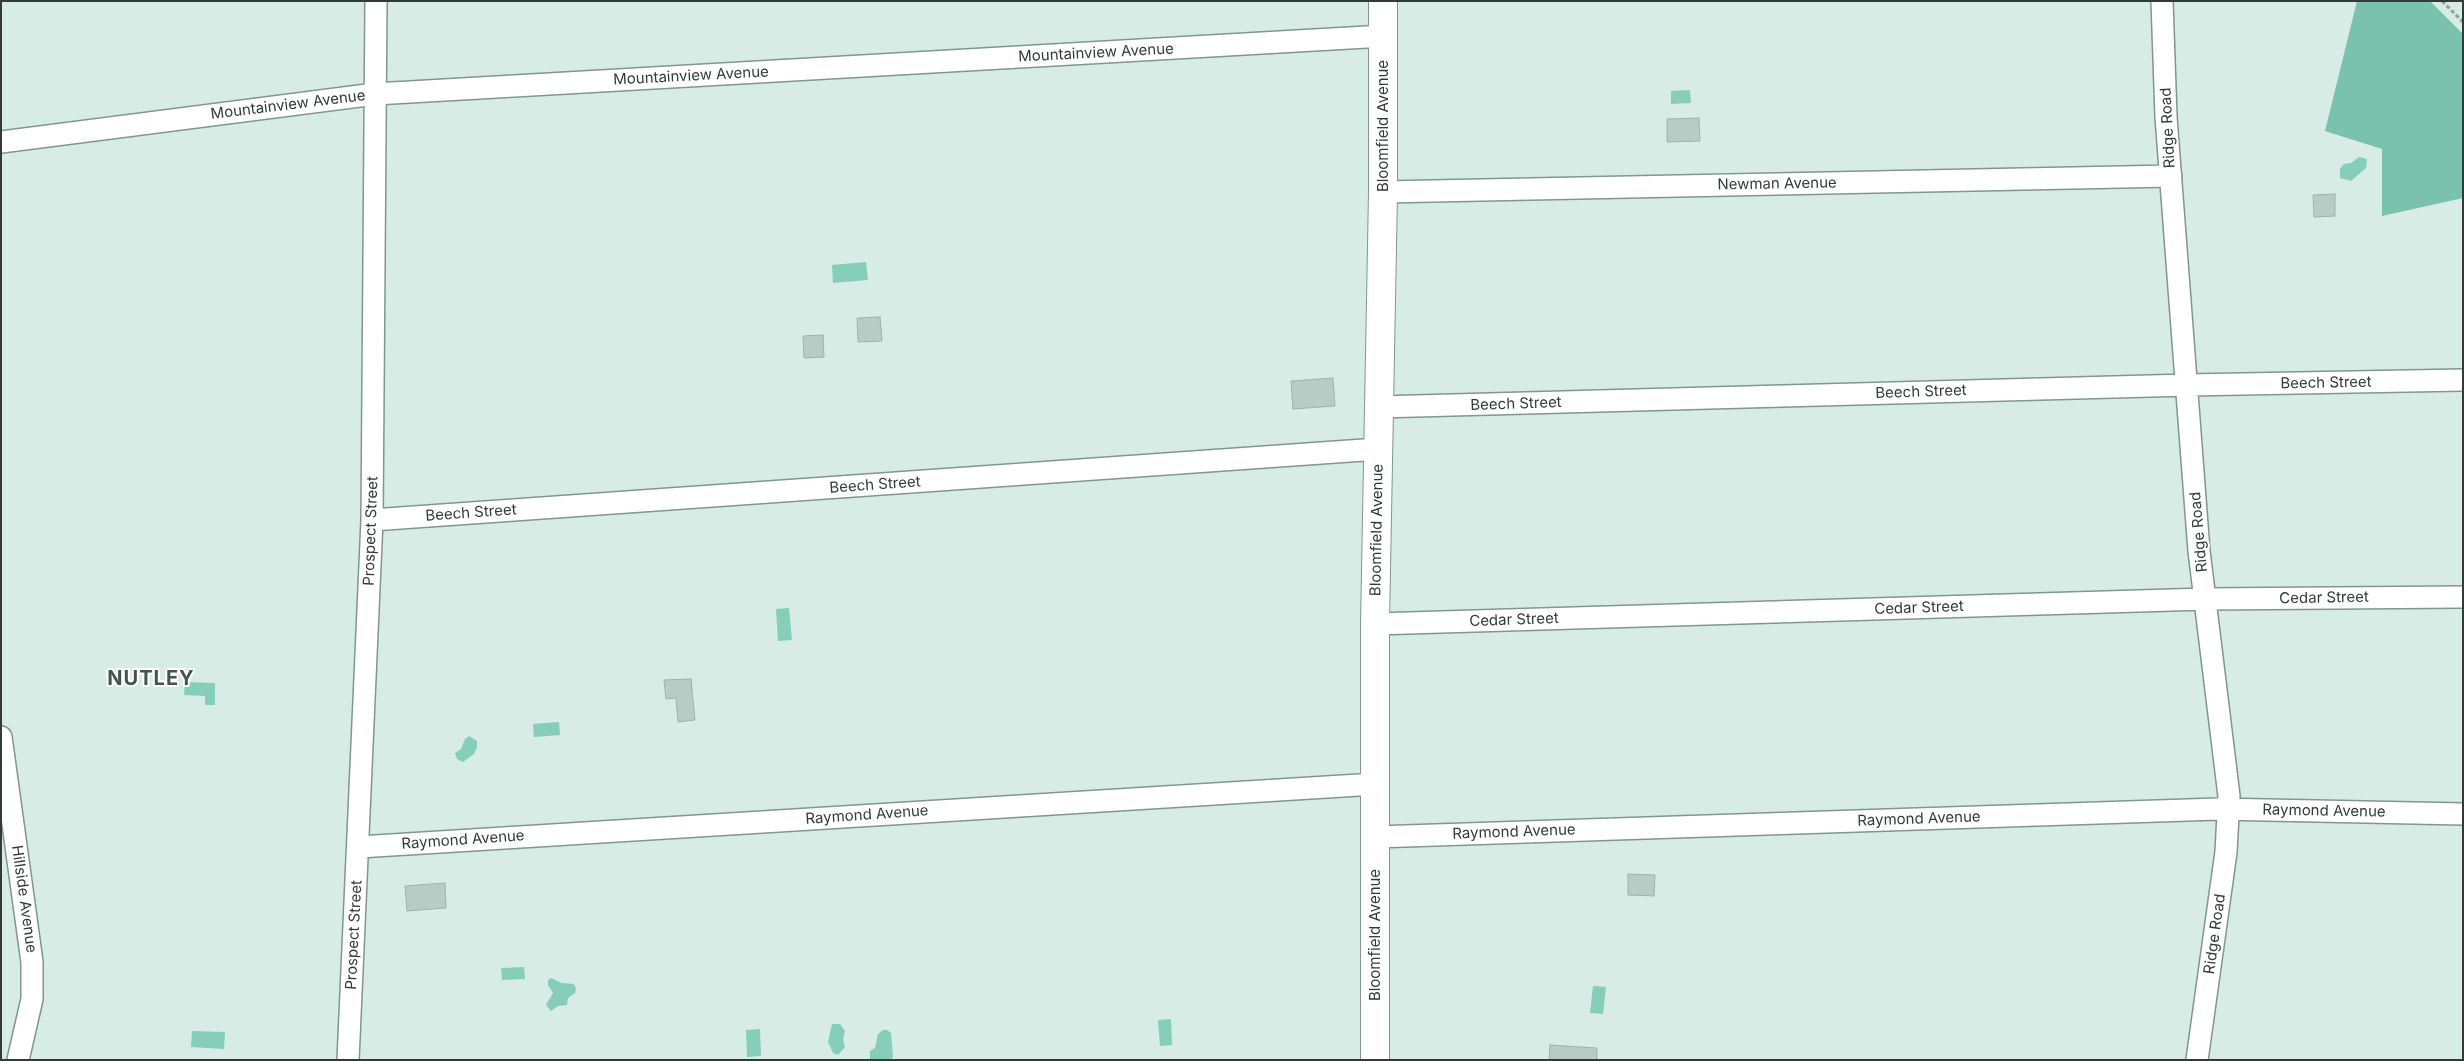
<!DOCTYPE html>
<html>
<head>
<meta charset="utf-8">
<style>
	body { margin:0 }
	#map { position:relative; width:2464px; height:1061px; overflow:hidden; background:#d6ece4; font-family:Inter,sans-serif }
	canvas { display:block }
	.frame { position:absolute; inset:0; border:2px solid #333b38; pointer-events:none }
</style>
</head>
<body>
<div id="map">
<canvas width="2464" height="1061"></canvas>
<div class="frame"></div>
</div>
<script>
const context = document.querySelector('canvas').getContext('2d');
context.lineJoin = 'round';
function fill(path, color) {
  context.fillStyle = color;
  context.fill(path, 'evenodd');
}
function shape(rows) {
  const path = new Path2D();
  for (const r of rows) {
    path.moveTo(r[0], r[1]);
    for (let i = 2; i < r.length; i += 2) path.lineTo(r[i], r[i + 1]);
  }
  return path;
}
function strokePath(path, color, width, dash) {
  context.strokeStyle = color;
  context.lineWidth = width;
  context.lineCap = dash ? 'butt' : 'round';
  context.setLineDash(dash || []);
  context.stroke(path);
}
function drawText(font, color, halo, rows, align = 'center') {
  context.font = font + ' Inter,sans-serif';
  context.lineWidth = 4;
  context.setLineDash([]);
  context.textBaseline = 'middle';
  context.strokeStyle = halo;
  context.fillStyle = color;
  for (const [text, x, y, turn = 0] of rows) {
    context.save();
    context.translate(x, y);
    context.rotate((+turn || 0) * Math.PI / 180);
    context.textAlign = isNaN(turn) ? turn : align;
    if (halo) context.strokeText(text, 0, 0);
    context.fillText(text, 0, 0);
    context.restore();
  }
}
const forest = shape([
	[2357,1,2430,1,2463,34,2463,198,2382,216,2382,149,2325,131]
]);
const water = shape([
	[1690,90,1691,103,1671,104,1671,91],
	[2359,157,2367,159,2366,168,2351,181,2340,178,2340,169,2344,164,2351,163],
	[866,262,868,280,833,283,832,265],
	[789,608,792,640,778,641,776,609],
	[185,682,215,683,215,705,205,705,205,696,184,695],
	[559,722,560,735,534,737,533,724],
	[469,736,477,741,477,747,474,754,463,762,457,759,455,753,461,749,465,739],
	[524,967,525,979,502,980,501,968],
	[551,978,561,983,574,984,576,989,575,993,568,998,567,1005,558,1006,551,1011,546,1005,553,993,548,985,548,980],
	[1593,986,1606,987,1603,1014,1590,1013],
	[1171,1019,1172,1045,1160,1046,1158,1020],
	[832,1024,840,1024,845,1031,843,1039,845,1047,838,1055,833,1053,828,1042],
	[760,1029,761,1056,747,1057,746,1030],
	[883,1030,887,1030,891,1033,893,1057,891,1060,870,1060,870,1051,875,1048,878,1034],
	[192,1031,225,1032,224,1049,191,1047]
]);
const building = shape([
	[1699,118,1700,141,1667,142,1667,119,1699,118],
	[2335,194,2335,216,2314,217,2313,195,2335,194],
	[880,317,882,341,858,342,857,318,880,317],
	[823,335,824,357,804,358,803,336,823,335],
	[1333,378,1335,406,1293,409,1291,381,1333,378],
	[691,679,695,720,678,722,676,698,666,699,664,680,691,679],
	[1628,874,1655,875,1654,896,1628,895,1628,874],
	[445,883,446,908,407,911,405,886,445,883],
	[1550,1045,1597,1048,1597,1060,1549,1060,1550,1045]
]);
const path = shape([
	[2442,1,2463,22]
]);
const minor = shape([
	[2162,1,2166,117,2199,551,2229,796,2226,852,2197,1060],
	[1,142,375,94,1384,36],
	[1383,192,2171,176],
	[1379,407,2187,385,2463,380],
	[372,520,1378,449],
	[1375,624,2205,599,2463,597],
	[1,737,32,962,32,999,18,1060],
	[1375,837,2218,809,2463,814],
	[359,847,1375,784],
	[348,1060,372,520,376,1]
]);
const tertiary = shape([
	[1375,1060,1375,624,1383,192,1383,1]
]);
const streetNames = [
	["Mountainview Avenue",1096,53,-3],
	["Mountainview Avenue",691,76,-3],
	["Mountainview Avenue",288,105,-7],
	["Bloomfield Avenue",1383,126,-90],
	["Ridge Road",2168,128,-93],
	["Newman Avenue",1777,184,-1],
	["Beech Street",2326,383,-1],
	["Beech Street",1921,392,-2],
	["Beech Street",1516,404,-2],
	["Beech Street",875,485,-4],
	["Beech Street",471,513,-4],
	["Bloomfield Avenue",1377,530,-89],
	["Prospect Street",371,531,-88],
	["Ridge Road",2199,532,-95],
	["Cedar Street",2324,598,-1],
	["Cedar Street",1919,608,-2],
	["Cedar Street",1514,620,-2],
	["Raymond Avenue",2324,811,1],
	["Raymond Avenue",867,815,-4],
	["Raymond Avenue",1919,819,-2],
	["Raymond Avenue",1514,832,-2],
	["Raymond Avenue",463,840,-4],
	["Hillside Avenue",24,899,82],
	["Ridge Road",2215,934,-82],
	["Prospect Street",354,935,-87],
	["Bloomfield Avenue",1375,935,-90]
];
const districtNames = [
	["NUTLEY",151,679]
];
fill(forest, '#7bc2ac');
fill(water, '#87ceb8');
fill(building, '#b6ccc4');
strokePath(building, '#9db3ab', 1);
strokePath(minor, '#81968f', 24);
strokePath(tertiary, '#81968f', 30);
strokePath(path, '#90a09a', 3, [4, 2.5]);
strokePath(minor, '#fff', 21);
strokePath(tertiary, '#fff', 28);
drawText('15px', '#333b38', '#fff', streetNames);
context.letterSpacing = '1px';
drawText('bold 20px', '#41544d', '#fff', districtNames);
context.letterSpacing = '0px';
</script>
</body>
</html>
